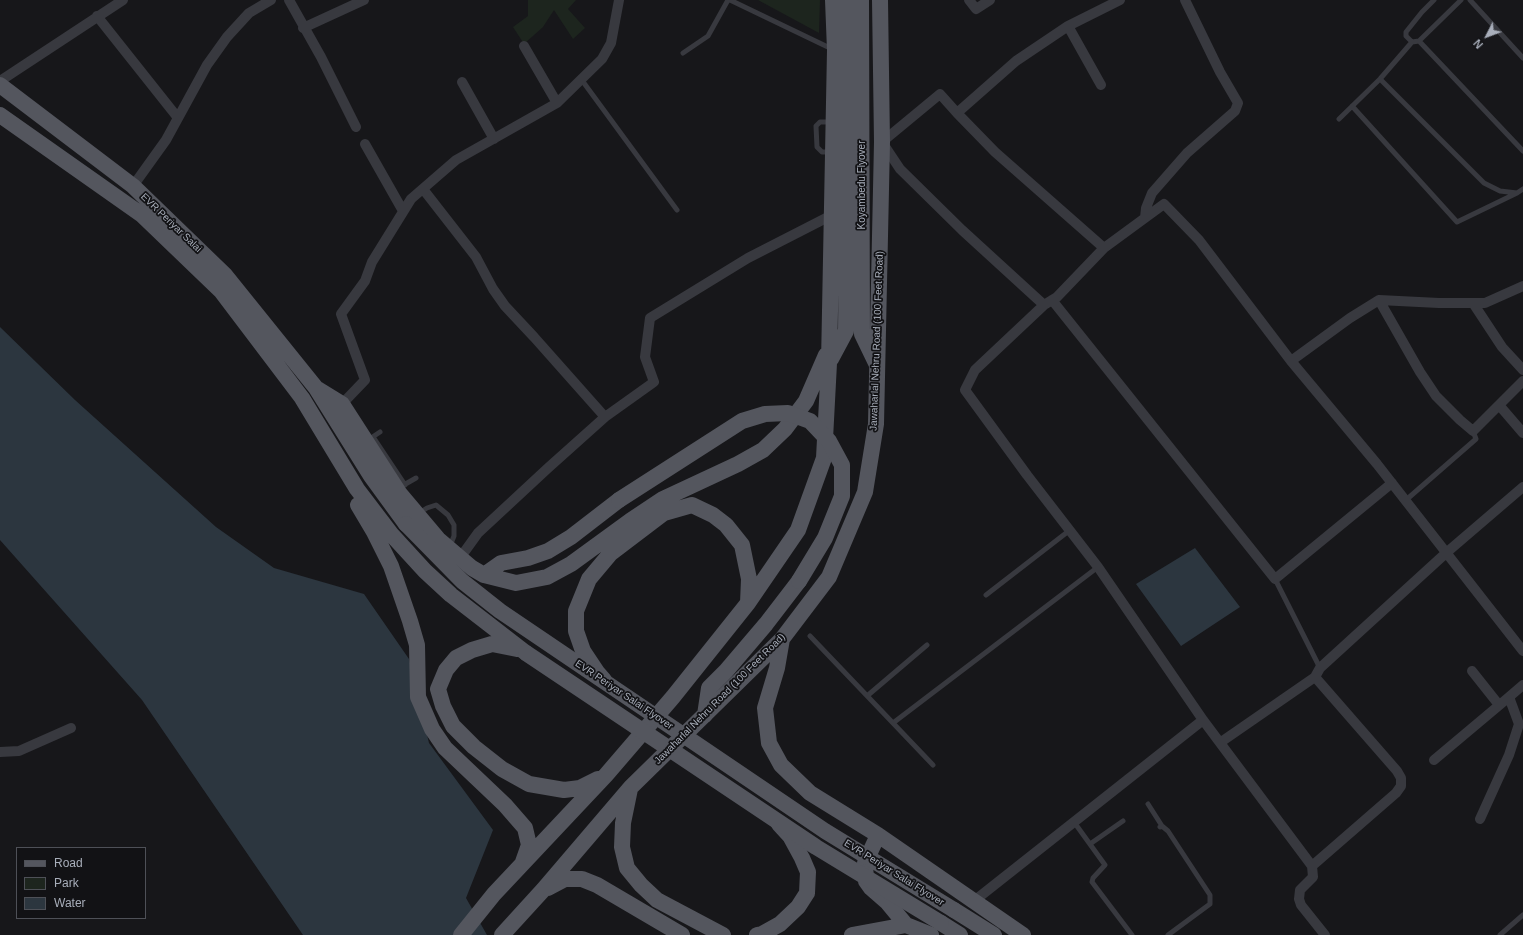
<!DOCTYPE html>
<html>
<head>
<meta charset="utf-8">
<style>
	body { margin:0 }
	#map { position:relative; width:1523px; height:935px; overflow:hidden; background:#17171a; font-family:Arial,sans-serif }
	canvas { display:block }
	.legend { position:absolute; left:16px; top:847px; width:130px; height:72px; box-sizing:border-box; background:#121215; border:1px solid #4e5057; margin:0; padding:5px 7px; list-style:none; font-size:12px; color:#a8aeba }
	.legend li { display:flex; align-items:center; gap:8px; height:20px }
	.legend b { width:20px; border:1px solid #4e5057 }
	.north { position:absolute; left:1467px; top:16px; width:40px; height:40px; -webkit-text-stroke:3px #121215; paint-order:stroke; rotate:228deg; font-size:11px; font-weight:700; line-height:16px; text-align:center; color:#a8aeba }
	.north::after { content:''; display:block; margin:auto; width:14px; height:18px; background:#a8aeba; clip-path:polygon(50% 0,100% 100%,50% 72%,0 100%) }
</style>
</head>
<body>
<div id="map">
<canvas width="1523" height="935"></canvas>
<ul class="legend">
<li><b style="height:5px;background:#54565e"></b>Road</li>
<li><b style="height:11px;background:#1d251e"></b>Park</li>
<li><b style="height:11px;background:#2c363f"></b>Water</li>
</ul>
<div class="north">N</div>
</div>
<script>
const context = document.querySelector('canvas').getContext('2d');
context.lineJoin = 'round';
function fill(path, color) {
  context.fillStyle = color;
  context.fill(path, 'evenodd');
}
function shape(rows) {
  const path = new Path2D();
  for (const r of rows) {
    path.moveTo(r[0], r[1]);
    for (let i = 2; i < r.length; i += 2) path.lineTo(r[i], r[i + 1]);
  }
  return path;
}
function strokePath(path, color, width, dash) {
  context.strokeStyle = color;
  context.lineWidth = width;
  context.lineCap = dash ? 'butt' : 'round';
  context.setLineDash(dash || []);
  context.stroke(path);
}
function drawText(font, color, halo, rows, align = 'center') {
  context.font = font + ' Arial,sans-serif';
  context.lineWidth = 3.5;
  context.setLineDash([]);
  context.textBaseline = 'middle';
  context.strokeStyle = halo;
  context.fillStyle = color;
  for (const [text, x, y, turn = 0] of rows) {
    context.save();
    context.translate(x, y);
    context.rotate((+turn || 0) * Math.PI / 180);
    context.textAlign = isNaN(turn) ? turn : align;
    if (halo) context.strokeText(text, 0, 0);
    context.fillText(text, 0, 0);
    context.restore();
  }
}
const green = shape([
	[528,0,576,0,568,9,585,28,573,39,554,10,543,27,524,44,513,27,528,16],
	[758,0,820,0,819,33]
]);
const water = shape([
	[0,327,75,400,216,527,274,568,364,594,409,659,429,743,493,830,466,898,487,935,303,935,142,700,0,540],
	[1195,548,1240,607,1181,646,1136,584]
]);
const service = shape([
	[730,0,832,49],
	[1434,0,1422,12,1406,32,1406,36,1412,42,1419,41,1461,0],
	[1470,0,1523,58],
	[1419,41,1523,151],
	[683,53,708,36,728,0],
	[581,79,677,210],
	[1380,79,1484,183,1500,191,1517,193,1523,189],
	[1352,106,1457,222,1517,193],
	[1339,119,1380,79,1412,42],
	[830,152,822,152,817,147,816,126,820,122,832,122],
	[373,437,405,485],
	[371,438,380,432],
	[402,486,416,478],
	[1406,500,1476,439,1473,431],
	[419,513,427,508,436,505,448,515,454,525,454,536,450,546],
	[1275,579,1320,668],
	[986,595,1070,530],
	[810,636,933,765],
	[867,696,927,645],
	[893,723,1098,567],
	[1148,804,1162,826],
	[1074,822,1105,865,1093,878,1092,882,1132,935],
	[1160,827,1162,826,1168,831,1210,895,1210,904,1168,935],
	[1090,844,1123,821],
	[1500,935,1523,915]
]);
const minor = shape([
	[289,0,321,57,356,127],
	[969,0,976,9,990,0],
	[97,16,178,118],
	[1068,26,1101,85],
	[303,28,364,0],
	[524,46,557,103],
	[0,81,123,0],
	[462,82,494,139],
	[957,113,1016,61,1068,26,1120,0],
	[365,144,403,211],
	[133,186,166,140,207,65,227,37,249,13,271,0],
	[423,189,476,257,493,289,505,306,534,337,605,417],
	[1145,218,1146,208,1152,193,1187,153,1235,111,1238,103,1220,72,1185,0],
	[1523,286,1485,303,1439,303,1379,300,1350,318,1291,361,1377,464,1523,651],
	[1052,300,1275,579,1392,483],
	[1379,300,1420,372,1436,396,1460,420,1473,431,1499,405,1523,433],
	[1473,303,1502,347,1523,370],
	[1044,305,962,230,900,169,882,142,940,94,957,113,995,152,1104,248],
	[1291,361,1199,240,1164,204,1104,248,1057,297,1044,305,975,370,965,390,1027,475,1098,567,1203,720,1312,866,1313,877,1300,890,1299,899,1301,905,1325,935],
	[342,404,365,380,341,314,365,281,372,262,411,199,456,160,557,103,602,59,611,43,619,0],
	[1499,405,1523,381],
	[460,558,478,533,548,468,605,417,654,382,645,357,650,318,748,258,832,215],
	[1472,671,1499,705],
	[1221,742,1315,677,1320,668,1446,553,1523,487],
	[0,752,19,751,71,728],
	[1434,760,1509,697],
	[1480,819,1509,755,1519,724,1509,697,1523,685],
	[1312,866,1396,793,1401,786,1401,778,1397,771,1315,677],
	[974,901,1203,720]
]);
const primary = shape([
	[861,0,862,334,876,363],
	[0,85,133,186,225,275,316,388,371,476,406,524],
	[0,115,142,215,221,291,302,398,357,489,392,535,425,571,451,595,526,653],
	[831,359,846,331,848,104,848,0],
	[316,388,342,404,400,494,438,539,472,568,484,575,516,583,547,577,571,564,630,521,663,499,738,464,763,450,785,429,806,401,826,355],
	[358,505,374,532,391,566,410,621,417,645,418,697,432,729,445,748,505,805,525,828,529,845,523,862],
	[484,575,501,563,528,558,548,551,571,537,619,500],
	[782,639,777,668,765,708,769,743,781,765,810,793,878,835,1023,935],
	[517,649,492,644,472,650,456,658,446,670,438,689,443,706,453,726,474,747,502,769,529,784,564,790,580,788,598,779],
	[604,680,597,672,583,651,576,631,576,611,589,579,610,554,664,513,692,505,713,515,726,525,742,545,749,579,748,603],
	[705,715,709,688,726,671,766,624,799,581],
	[630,789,623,823,622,847,627,868,641,885,657,900,723,935],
	[878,835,865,863,866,881,871,888,887,902,906,925,931,935],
	[548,888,565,879,582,879,597,885,682,935],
	[954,910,994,935],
	[941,923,960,935],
	[461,935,494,894,606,775,673,697,748,603,798,530,824,458,829,363,835,50,833,0],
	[502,935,543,890,631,787,782,639,829,577,865,492,876,424,882,142,880,0],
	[757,935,762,934,780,924,798,907,807,893,808,872,802,858,790,836,779,824],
	[852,935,906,925]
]);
const primaryBridge = shape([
	[619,500,742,421,765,414,788,413,810,421,829,441,842,465,842,496,825,538,799,581],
	[406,524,462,581,500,611,825,831,954,910],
	[526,653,816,847,941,923]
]);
const streetNames = [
	["Koyambedu Flyover",862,185,-90],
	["EVR Periyar Salai",171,223,44],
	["Jawaharlal Nehru Road (100 Feet Road)",877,341,-88],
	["EVR Periyar Salai Flyover",624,695,34],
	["Jawaharlal Nehru Road (100 Feet Road)",720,699,-45],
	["EVR Periyar Salai Flyover",894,873,32]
];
fill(green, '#1d251e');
fill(water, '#2c363f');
strokePath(service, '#38393f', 5);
strokePath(minor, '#38393f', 10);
strokePath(primary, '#54565e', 16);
strokePath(primaryBridge, '#54565e', 16);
drawText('10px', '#a8aeba', '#121215', streetNames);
</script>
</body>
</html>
